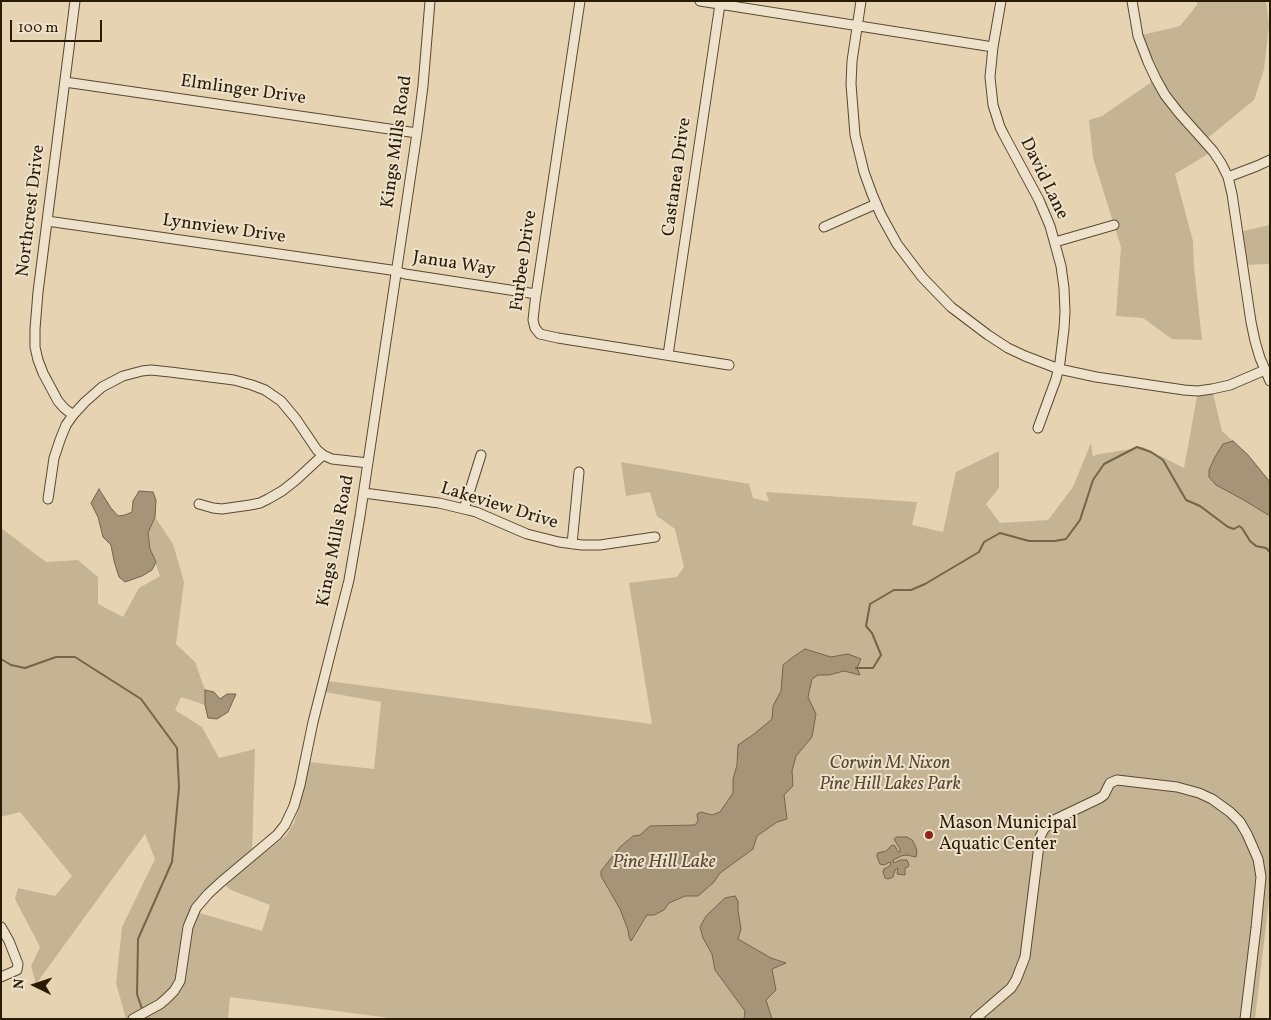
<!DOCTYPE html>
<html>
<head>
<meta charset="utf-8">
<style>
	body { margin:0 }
	#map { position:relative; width:1271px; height:1020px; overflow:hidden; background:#e5d3b1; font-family:Vollkorn,serif }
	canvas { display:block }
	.frame { position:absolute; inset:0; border:2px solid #2a1b05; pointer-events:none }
	.north { position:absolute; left:10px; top:960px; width:50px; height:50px; -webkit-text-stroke:4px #eee2cc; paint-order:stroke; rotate:274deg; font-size:14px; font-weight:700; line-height:20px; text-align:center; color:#2a1b05 }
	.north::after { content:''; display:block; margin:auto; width:18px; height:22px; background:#2a1b05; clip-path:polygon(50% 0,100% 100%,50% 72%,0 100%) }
	.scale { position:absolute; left:10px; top:20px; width:92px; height:22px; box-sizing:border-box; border:2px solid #2a1b05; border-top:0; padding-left:6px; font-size:15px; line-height:18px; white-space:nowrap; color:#2a1b05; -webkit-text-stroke:4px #eee2cc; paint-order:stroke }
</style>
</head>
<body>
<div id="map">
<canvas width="1271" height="1020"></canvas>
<div class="frame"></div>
<div class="north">N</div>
<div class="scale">100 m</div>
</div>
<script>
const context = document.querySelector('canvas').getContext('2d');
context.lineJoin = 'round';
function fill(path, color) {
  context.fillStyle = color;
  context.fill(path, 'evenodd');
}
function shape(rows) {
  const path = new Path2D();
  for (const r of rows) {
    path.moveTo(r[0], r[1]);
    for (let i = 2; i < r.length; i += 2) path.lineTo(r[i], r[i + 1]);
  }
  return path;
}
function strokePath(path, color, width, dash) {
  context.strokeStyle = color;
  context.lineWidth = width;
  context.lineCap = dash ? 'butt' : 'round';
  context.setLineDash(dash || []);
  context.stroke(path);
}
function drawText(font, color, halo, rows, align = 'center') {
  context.font = font + ' Vollkorn,serif';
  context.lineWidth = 4;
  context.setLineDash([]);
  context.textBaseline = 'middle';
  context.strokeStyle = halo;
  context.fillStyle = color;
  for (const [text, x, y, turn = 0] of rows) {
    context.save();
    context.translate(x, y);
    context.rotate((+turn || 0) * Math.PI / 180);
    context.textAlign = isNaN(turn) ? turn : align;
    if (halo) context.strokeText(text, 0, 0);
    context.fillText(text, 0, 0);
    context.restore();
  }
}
const green = shape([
	[1197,1,1266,1,1269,25,1264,69,1254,100,1204,141,1213,151,1175,174,1193,241,1194,267,1202,340,1172,339,1143,318,1116,316,1121,247,1093,158,1089,120,1102,116,1156,79,1138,36,1180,26,1197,5],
	[1270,225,1270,264,1243,265,1238,232],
	[1212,389,1222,431,1248,455,1270,482,1270,891,1255,1019,397,1019,230,997,228,1019,126,1019,116,983,122,927,155,859,145,834,36,984,31,966,40,947,15,899,18,888,55,896,72,876,20,812,1,817,1,528,46,562,78,560,98,577,98,604,123,617,139,588,160,576,150,549,148,533,155,517,173,544,184,582,176,644,195,662,205,690,205,705,181,697,175,710,202,727,219,758,255,749,252,856,221,882,197,908,196,912,262,931,270,905,231,890,224,884,286,836,294,823,300,804,309,762,374,769,381,702,325,692,328,681,652,724,629,583,677,577,684,567,675,529,657,516,650,492,626,496,621,462,749,484,753,498,769,502,766,492,917,502,912,525,943,532,956,472,999,451,999,488,986,504,1000,523,1048,520,1073,487,1091,443,1093,457,1095,455,1143,447,1184,468,1198,391]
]);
const water = shape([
	[1233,441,1248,455,1270,482,1270,516,1242,499,1216,485,1209,477,1209,470,1215,457,1223,444,1233,441],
	[99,489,111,508,118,516,125,515,132,512,133,501,139,491,153,492,156,500,155,517,148,533,150,549,156,562,152,570,142,576,125,582,119,577,114,561,111,545,103,537,98,517,91,503,99,489],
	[805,649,831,657,848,654,861,659,857,668,860,675,844,671,829,675,818,675,812,679,808,697,816,714,812,737,796,756,792,771,793,786,784,795,787,819,777,822,757,836,753,849,720,873,714,882,698,896,685,896,669,903,664,910,654,915,647,915,631,941,629,937,628,930,620,909,601,876,601,871,620,847,633,836,640,835,650,826,695,825,698,821,697,814,701,812,712,815,720,812,733,793,733,779,737,765,738,745,754,734,772,719,773,706,781,691,783,665,793,657,805,649],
	[205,690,214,692,220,699,227,694,236,694,228,712,217,719,208,718,205,705,205,690],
	[897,837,907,837,912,840,915,845,917,851,916,857,906,855,901,856,893,860,894,863,900,860,907,860,909,865,908,867,905,868,905,875,897,874,898,868,895,870,893,877,888,879,885,878,883,872,884,869,890,866,891,862,890,862,884,865,880,864,877,857,877,854,878,853,886,851,892,845,895,846,898,852,900,852,900,849,894,839,897,837],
	[735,896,738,901,738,910,741,929,738,939,771,958,786,963,772,969,776,990,766,1000,772,1019,744,1019,745,1011,715,970,712,954,703,938,700,927,706,916,725,898,735,896]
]);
const stream = shape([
	[1,659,11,665,25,668,56,657,75,657,141,699,177,748,179,787,172,862,138,939,137,994,142,1009],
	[856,668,873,668,881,655,872,633,866,626,870,604,894,590,911,590,925,584,979,552,984,542,1000,533,1029,541,1055,541,1066,539,1080,520,1093,480,1104,464,1137,447,1151,452,1163,460,1186,500,1200,506,1228,527,1234,529,1239,526,1242,528,1250,541,1256,546,1266,548,1270,552]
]);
const minor = shape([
	[580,1,535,302,533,320,535,328,540,334,558,338,729,365],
	[700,1,993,47],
	[861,1,852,61,851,84,855,135,864,172,872,194,881,215,897,244,922,277,951,307,988,335,1008,348,1025,356,1059,369,1096,377,1184,390,1198,391,1212,389,1230,385,1265,370],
	[1001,1,993,47,990,77,993,105,1000,127,1004,135,1039,200,1050,226,1061,266,1064,288,1065,312,1064,329,1060,362,1056,379,1038,428],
	[1132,1,1138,36,1148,62,1156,79,1165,95,1179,113,1213,151,1221,163,1228,177,1232,194,1251,322,1255,341,1260,358,1270,381],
	[65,82,417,133],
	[1228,177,1257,166,1270,160],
	[47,221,391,270,405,274,536,294],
	[824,227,876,204],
	[1055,242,1114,225],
	[668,355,720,4],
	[73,415,64,408,58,401,43,373,38,360,35,347,35,329,38,292,75,1],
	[364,493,439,503,464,509,476,512,527,534,559,542,582,545,600,545,655,537],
	[48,499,54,458,60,440,66,425,73,415,85,402,102,387,123,376,142,371,151,370,170,372,234,380,252,385,265,390,281,401,296,419,317,450,323,455,332,459,368,463],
	[199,504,213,508,222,509,250,505,260,503,268,499,282,491,296,480,323,455],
	[464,509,481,455],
	[572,544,579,472],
	[1,927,9,941,18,964,17,970,1,977],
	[133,1019,160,1004,167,998,174,991,180,981,188,927,196,908,208,894,221,882,277,835,285,825,294,806,300,785,313,722,349,580,360,516,417,133,423,86,430,1],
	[975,1019,1011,988,1016,980,1025,957,1040,837,1044,829,1054,820,1100,798,1104,795,1110,783,1117,780,1177,787,1199,793,1212,799,1230,812,1240,822,1247,834,1258,859,1261,877,1256,928,1245,1019]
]);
const markers = [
	[929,835,5,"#8f2418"]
];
const streetNames = [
	["Elmlinger Drive",243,91,8],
	["Kings Mills Road",398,142,-82],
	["Castanea Drive",678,177,-82],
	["David Lane",1043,179,64],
	["Northcrest Drive",32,211,-83],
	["Lynnview Drive",224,230,8],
	["Furbee Drive",525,261,-82],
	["Janua Way",454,265,9],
	["Lakeview Drive",499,507,17],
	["Kings Mills Road",337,541,-79]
];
const parkNames = [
	["Corwin M. Nixon",890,765],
	["Pine Hill Lakes Park",890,786]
];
const poiNames = [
	["Mason Municipal",939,825],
	["Aquatic Center",939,846]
];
const waterNames = [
	["Pine Hill Lake",664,864]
];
fill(green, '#c5b494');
fill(water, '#a59477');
strokePath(water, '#746449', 1);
strokePath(stream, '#746449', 2);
strokePath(minor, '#594930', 11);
strokePath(minor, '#eee2cc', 9);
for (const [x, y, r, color] of markers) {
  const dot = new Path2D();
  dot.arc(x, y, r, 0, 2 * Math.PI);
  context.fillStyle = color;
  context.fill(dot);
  strokePath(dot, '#eee2cc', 2);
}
drawText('18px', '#2a1b05', '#eee2cc', streetNames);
drawText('italic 18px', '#584930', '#eee2cc', parkNames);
drawText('18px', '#2a1b05', '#eee2cc', poiNames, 'left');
drawText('italic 19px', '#5b4b33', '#eee2cc', waterNames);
</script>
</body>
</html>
